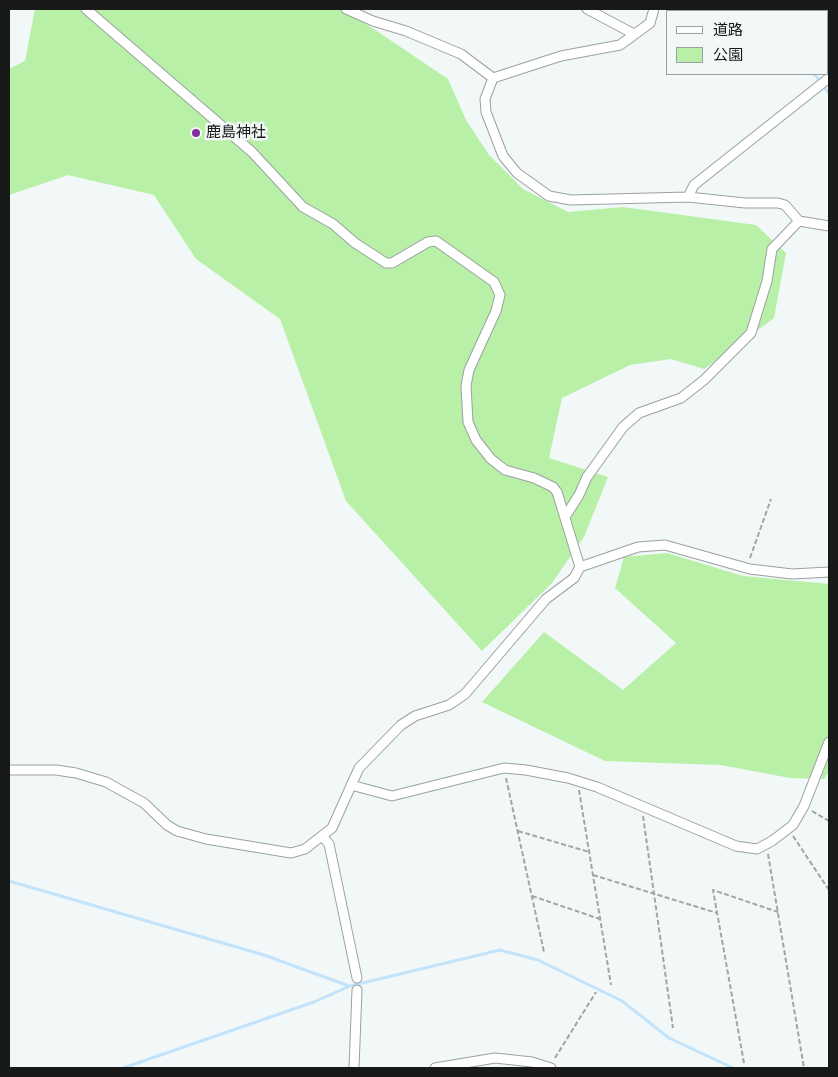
<!DOCTYPE html>
<html>
<head>
<meta charset="utf-8">
<style>
	body { margin:0 }
	#map { position:relative; width:838px; height:1077px; overflow:hidden; background:#f1f8f7; font-family:Poppins,"Noto Sans JP",sans-serif }
	canvas { display:block }
	.frame { position:absolute; inset:0; border:10px solid #181a1a; pointer-events:none }
	.legend { position:absolute; left:666px; top:10px; width:162px; height:65px; box-sizing:border-box; background:#f1f8f7; border:1px solid #9a9f9f; margin:0; padding:6px 9px; list-style:none; font-size:15px; color:#181a1a }
	.legend li { display:flex; align-items:center; gap:10px; height:25px }
	.legend b { width:25px; border:1px solid #9a9f9f }
</style>
</head>
<body>
<div id="map">
<canvas width="838" height="1077"></canvas>
<div class="frame"></div>
<ul class="legend">
<li><b style="height:6px;background:#fff"></b>道路</li>
<li><b style="height:14px;background:#b7f0a6"></b>公園</li>
</ul>
</div>
<script>
const context = document.querySelector('canvas').getContext('2d');
context.lineJoin = 'round';
function fill(path, color) {
  context.fillStyle = color;
  context.fill(path, 'evenodd');
}
function shape(rows) {
  const path = new Path2D();
  for (const r of rows) {
    path.moveTo(r[0], r[1]);
    for (let i = 2; i < r.length; i += 2) path.lineTo(r[i], r[i + 1]);
  }
  return path;
}
function strokePath(path, color, width, dash) {
  context.strokeStyle = color;
  context.lineWidth = width;
  context.lineCap = dash ? 'butt' : 'round';
  context.setLineDash(dash || []);
  context.stroke(path);
}
function drawText(font, color, halo, rows, align = 'center') {
  context.font = font + ' Poppins,"Noto Sans JP",sans-serif';
  context.lineWidth = 5;
  context.setLineDash([]);
  context.textBaseline = 'middle';
  context.strokeStyle = halo;
  context.fillStyle = color;
  for (const [text, x, y, turn = 0] of rows) {
    context.save();
    context.translate(x, y);
    context.rotate((+turn || 0) * Math.PI / 180);
    context.textAlign = isNaN(turn) ? turn : align;
    if (halo) context.strokeText(text, 0, 0);
    context.fillText(text, 0, 0);
    context.restore();
  }
}
const green = shape([
	[35,9,344,9,448,79,466,120,489,155,523,189,568,212,623,207,756,225,786,253,774,318,704,369,671,359,630,365,562,398,549,458,608,477,584,537,552,583,482,651,346,501,280,319,196,259,154,195,68,175,9,195,9,69,25,61],
	[667,553,743,576,829,584,829,771,824,779,790,778,721,765,605,761,482,702,544,632,623,690,676,643,615,588,624,557]
]);
const stream = shape([
	[781,9,782,11],
	[814,74,821,82],
	[824,87,829,93],
	[9,881,264,955,349,986],
	[123,1068,314,1002,350,986,500,950,538,960,622,1001,669,1038,733,1068]
]);
const path = shape([
	[750,558,771,499],
	[506,778,544,952],
	[579,790,611,985],
	[812,811,829,821],
	[643,816,673,1028],
	[518,831,589,852],
	[793,836,829,890],
	[768,854,804,1068],
	[593,875,717,913],
	[532,896,600,919],
	[555,1058,596,992],
	[744,1063,713,890,778,912]
]);
const street = shape([
	[86,9,252,152,303,207,333,224,355,243,386,263,392,263,428,242,436,241,494,282,500,295,496,311,469,370,466,386,468,422,476,440,491,459,505,470,534,478,553,487,557,492,580,567],
	[346,9,373,21,406,31,461,54,493,78],
	[587,9,634,34],
	[493,78,485,99,486,112,503,156,517,173,549,196,571,200,688,197,745,203,778,203,785,205,799,221],
	[493,78,561,56,620,45,650,23,654,9],
	[688,197,694,185,829,78],
	[799,221,829,226],
	[565,517,579,495,587,477,623,427,639,413,681,398,704,380,751,333,767,281,772,249,799,221],
	[9,770,56,770,76,773,106,782,124,792,144,803,167,825,177,831,206,839,291,853,305,849,332,828,359,768,401,725,415,716,449,705,465,694,546,599,574,578,580,567,638,547,665,545,750,569,792,574,829,572],
	[351,785,392,796,504,768,526,770,568,778,597,787,736,846,757,849,772,841,793,825,804,806,829,742],
	[322,836,329,844,357,978],
	[354,1068,357,990],
	[435,1068,495,1058,532,1062,551,1068]
]);
const markers = [
	[196,133,5,"#842f9d"]
];
const poiNames = [
	["鹿島神社",206,133]
];
fill(green, '#b7f0a6');
strokePath(stream, '#c3e3fb', 3);
strokePath(street, '#9ba1a1', 11);
strokePath(path, '#a0a6a5', 2, [5, 2.5]);
strokePath(street, '#fff', 9);
for (const [x, y, r, color] of markers) {
  const dot = new Path2D();
  dot.arc(x, y, r, 0, 2 * Math.PI);
  context.fillStyle = color;
  context.fill(dot);
  strokePath(dot, '#f1f8f7', 2);
}
drawText('15px', '#181a1a', '#f1f8f7', poiNames, 'left');
</script>
</body>
</html>
